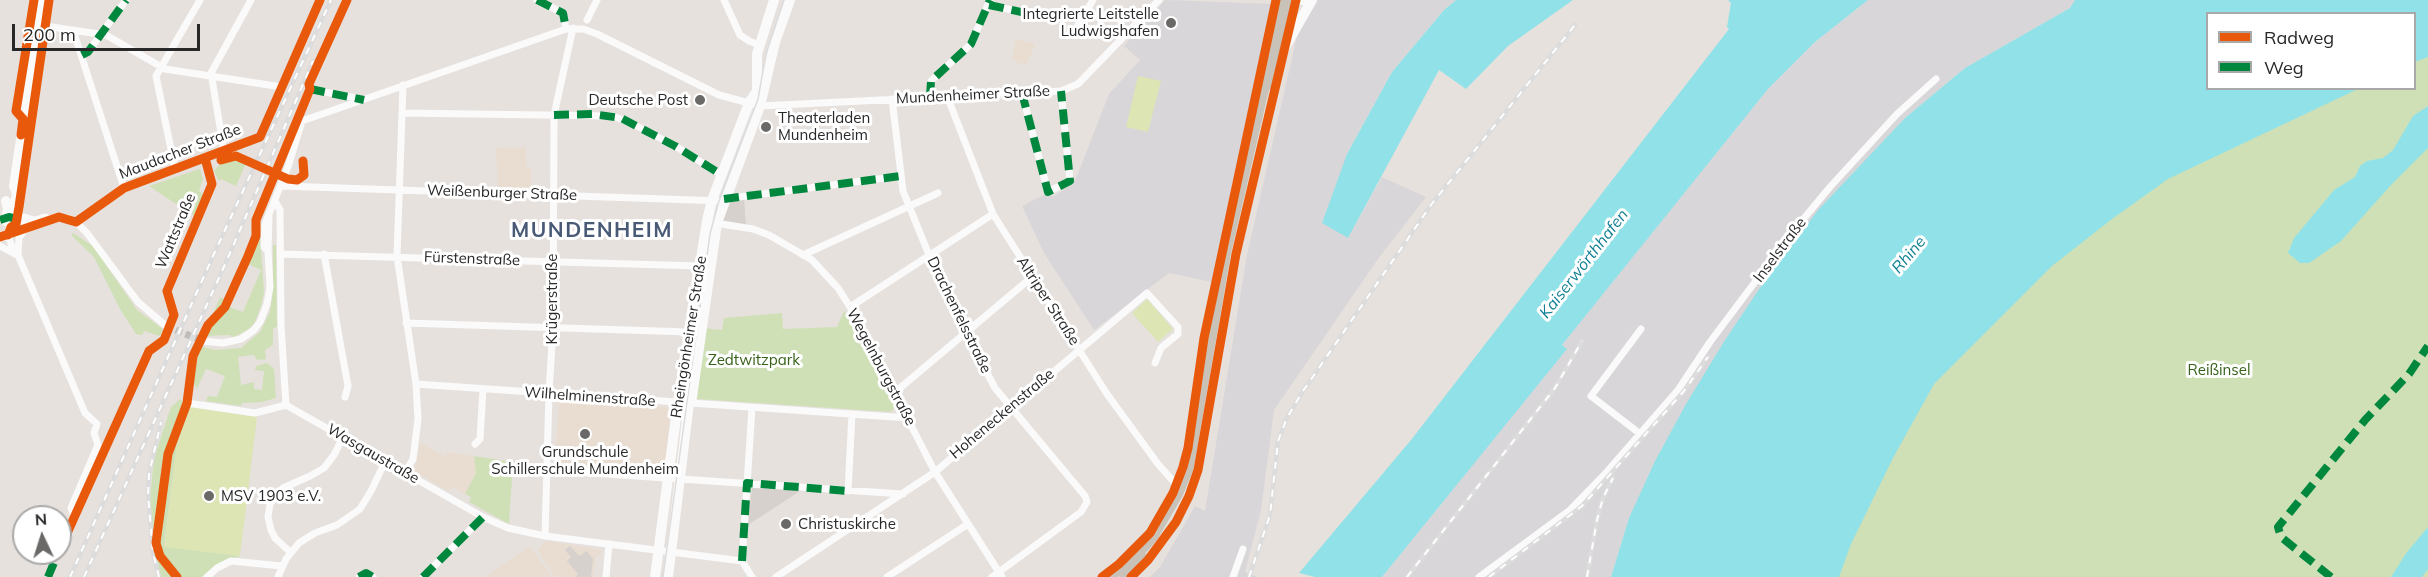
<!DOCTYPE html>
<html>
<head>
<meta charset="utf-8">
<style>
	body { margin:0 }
	#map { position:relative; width:2428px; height:577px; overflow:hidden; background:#e6e1dd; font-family:Mulish,sans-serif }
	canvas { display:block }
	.legend { position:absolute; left:2206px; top:12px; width:210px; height:78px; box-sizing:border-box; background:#fff; border:2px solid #a9a9a9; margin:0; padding:8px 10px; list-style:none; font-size:18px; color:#282828 }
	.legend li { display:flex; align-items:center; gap:12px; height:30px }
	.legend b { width:30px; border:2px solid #a9a9a9 }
	.north { position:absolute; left:12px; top:505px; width:60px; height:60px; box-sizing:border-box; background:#fff; border:2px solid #a9a9a9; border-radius:50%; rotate:356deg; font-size:16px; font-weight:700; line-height:24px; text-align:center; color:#282828 }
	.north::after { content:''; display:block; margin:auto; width:21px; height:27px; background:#6a6967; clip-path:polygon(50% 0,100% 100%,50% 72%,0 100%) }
	.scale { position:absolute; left:12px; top:24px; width:188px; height:27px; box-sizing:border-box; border:3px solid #282828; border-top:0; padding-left:8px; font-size:18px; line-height:21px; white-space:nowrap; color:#282828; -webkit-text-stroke:4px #fff; paint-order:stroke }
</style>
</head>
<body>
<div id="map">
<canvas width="2428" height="577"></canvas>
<ul class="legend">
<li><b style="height:8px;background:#e8590c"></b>Radweg</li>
<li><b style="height:8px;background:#00873e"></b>Weg</li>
</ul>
<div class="north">N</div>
<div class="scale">200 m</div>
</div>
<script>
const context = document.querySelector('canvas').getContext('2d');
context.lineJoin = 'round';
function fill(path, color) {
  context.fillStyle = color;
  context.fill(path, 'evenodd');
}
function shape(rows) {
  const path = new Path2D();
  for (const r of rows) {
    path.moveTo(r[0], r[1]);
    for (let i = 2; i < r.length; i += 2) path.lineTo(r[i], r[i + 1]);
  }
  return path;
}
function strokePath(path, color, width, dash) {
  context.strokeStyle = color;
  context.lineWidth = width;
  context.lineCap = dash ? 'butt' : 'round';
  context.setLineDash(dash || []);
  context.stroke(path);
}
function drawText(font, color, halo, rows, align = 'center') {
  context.font = font + ' Mulish,sans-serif';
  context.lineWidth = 6;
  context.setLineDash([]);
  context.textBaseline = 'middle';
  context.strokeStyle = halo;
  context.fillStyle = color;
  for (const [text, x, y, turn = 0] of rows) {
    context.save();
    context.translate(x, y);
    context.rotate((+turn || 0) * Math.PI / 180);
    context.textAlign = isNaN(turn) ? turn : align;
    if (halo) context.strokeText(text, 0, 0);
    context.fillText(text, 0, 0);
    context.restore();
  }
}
const industrial = shape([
	[1165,0,1273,4,1212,282,1169,273,1094,330,1044,253,1022,206,1046,194,1047,196,1054,196,1071,185,1077,176,1109,94,1140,60,1124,46],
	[1316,0,1456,0,1444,10,1392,72,1347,154,1348,238,1382,177,1426,197,1378,259,1274,410,1261,510,1245,572,1258,577,1150,577,1160,567,1195,506,1205,511,1247,255,1297,36],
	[1868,0,2075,0,2070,8,1965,68,1905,118,1629,518,1611,577,1382,577,1566,349,1561,345,1768,89,1815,42]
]);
const education = shape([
	[1016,39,1035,44,1026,66,1012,60],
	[526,147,526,167,531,167,531,190,498,189,496,148],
	[559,400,671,408,664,471,555,464],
	[420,443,445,456,446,452,474,456,476,473,465,494,452,487,449,491,414,471],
	[549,541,601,550,602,553,596,557,593,577,555,577,538,551,543,542],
	[530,546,552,577,485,577]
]);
const green = shape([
	[2428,34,2428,577,1812,577,1880,432,2057,231,2315,89,2414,88,2415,40],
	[237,158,247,161,236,186,221,179,219,181,214,171,219,165],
	[200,169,203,179,199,191,203,194,194,216,149,186],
	[73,233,93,246,137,310,163,329,160,336,144,331,142,335,136,334,120,309,94,257,71,235],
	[260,234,264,292,261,306,255,322,249,329,232,338,230,335,204,336,220,297,231,302,229,307,243,312,261,270,248,264],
	[273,245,276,245,277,327,273,328,273,345,265,350,266,359,257,360,254,355,238,357,241,385,254,382,254,389,262,390,264,371,255,370,256,366,267,363,274,369,276,398,262,402,242,403,241,406,206,401,208,396,217,397,225,376,206,369,197,389,191,377,200,346,215,350,241,348,260,332,270,312,273,287],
	[844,311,892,400,894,408,891,412,697,399,702,328,722,330,724,318,782,313,783,329,837,327],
	[180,399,190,407,177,445,164,546,240,556,217,565,201,577,177,577,160,556,156,543,168,454,175,438,172,437,165,458,154,543,158,556,174,577,161,577,153,541,150,499,154,458,171,407],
	[474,456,513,462,509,524,469,502,471,497,465,494,476,473]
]);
const pitch = shape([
	[1138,76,1161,81,1148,132,1126,127],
	[1147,299,1173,329,1158,342,1132,313],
	[190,407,257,417,240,556,164,547,177,445]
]);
const plaza = shape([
	[744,197,746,227,722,224,724,199],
	[752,488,800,491,748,525],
	[570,546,579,556,587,551,593,559,591,577,576,577,578,574,567,561,571,557,565,550]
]);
const water = shape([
	[1456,0,1573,0,1508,46,1466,89,1439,70,1348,238,1322,223,1347,154,1392,72,1444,10],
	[1728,0,1868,0,1815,42,1768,89,1562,345,1567,349,1382,577,1315,577,1299,573,1411,440,1729,29,1727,27,1731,3],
	[2075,0,2428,0,2428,57,2415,62,2414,14,2208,14,2208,88,2358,89,2168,179,2112,219,2052,266,1934,384,1893,458,1851,544,1839,577,1611,577,1629,518,1655,461,1686,404,1725,340,1772,270,1819,209,1905,118,1965,68,2070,8],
	[2428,106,2428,148,2391,185,2341,241,2309,263,2300,263,2288,253,2294,238,2334,190,2355,177,2360,166,2367,161,2383,158,2393,150,2413,116],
	[2428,527,2428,569,2422,577,2391,577,2407,552]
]);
const streetTunnel = shape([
	[166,326,203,341]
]);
const street = shape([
	[537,0,563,13,566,29],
	[724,0,740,35,749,41,759,45],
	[989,5,1049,18],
	[344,6,309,84,310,89,361,99],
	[587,20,597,0],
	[38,25,106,35,165,69,282,87],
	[73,30,124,188],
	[1074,32,1093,0],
	[82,55,88,52,126,0],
	[403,85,397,256,416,384,418,419,413,459,405,473],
	[1022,93,1048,192,1070,181,1061,91],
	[947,96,993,214,1107,394,1158,464,1174,482,1182,485],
	[930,97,931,81,971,44,990,0],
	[892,99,903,191,929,255,966,333,995,388,1085,496,1087,502,1081,512,992,577],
	[402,113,613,116,633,124,675,146,722,175],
	[224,151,211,73,251,0],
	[175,169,156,76,200,0],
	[281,186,723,201],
	[724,199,901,176],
	[275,201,280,210,281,325,286,405],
	[15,210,21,216,34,220],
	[76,222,124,188,260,137,320,0],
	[715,223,753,229,769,235,812,260,838,288,850,307,935,472,1002,577],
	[9,228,45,217,50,219],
	[25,229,19,238,18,255,85,413,97,424,94,433,98,445,71,508,75,518],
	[0,246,15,254],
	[268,251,264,247,265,224,288,167,302,121,566,29,583,29,597,34,719,95,760,106,1022,93,1061,91,1078,84,1159,0],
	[14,253,8,235,46,222,50,219,67,218,76,222,87,233,138,302,166,326],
	[280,254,700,266],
	[324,254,348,386,345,397],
	[803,255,938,193],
	[850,307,993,214],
	[174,315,167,291,212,184,205,158],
	[406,323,689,332],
	[203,341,223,343,241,339,254,330,260,322,267,304,270,287,268,251,269,218],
	[416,384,908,418],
	[894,393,1032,277],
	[187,403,255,413,286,405],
	[286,405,483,517,508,528,545,536,742,561],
	[1639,433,1591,396,1641,329],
	[475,444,480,439,483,390],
	[547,470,903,494],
	[848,491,852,414],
	[545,536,549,393,553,328,554,115,573,28],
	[290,552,275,538,271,530,268,517,270,504,283,488,310,476,324,468,334,455,343,437],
	[207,577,217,568,231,561,282,566],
	[278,577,286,559,299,543,315,533,337,525,360,509,371,491,385,462],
	[359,577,366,573,373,577],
	[423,577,483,517],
	[606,577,609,544],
	[752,577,742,561,752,408],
	[776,577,935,472,1147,293,1178,327,1178,334,1161,348,1155,363],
	[887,577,968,524],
	[1233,577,1243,549],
	[1479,577,1570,510,1605,474,1678,390,1710,342,1791,234,1830,187,1897,114,1936,79]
]);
const secondary = shape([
	[1288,0,1302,0],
	[1280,56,1312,0],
	[14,186,42,0],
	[6,201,8,208,6,221],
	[0,237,8,235,11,227,17,193,14,186],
	[655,577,678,402,707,221,712,200,749,103,757,91,757,54,774,0],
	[668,577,689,403,692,397,717,223,760,106,775,42,790,0]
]);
const primary = shape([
	[1272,85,1291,0],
	[1111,577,1139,553,1153,537,1178,494,1189,467,1226,253,1265,85,1282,0],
	[1125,577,1143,558]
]);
const tram = shape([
	[663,577,710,234,719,201,758,99,766,54,784,0]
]);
const rail = shape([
	[70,577,213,256,331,0],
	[84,577,227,260,313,61],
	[159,577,153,553,148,495,149,474,161,422],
	[1249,577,1270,515,1278,441,1287,418,1301,394,1431,205,1575,25],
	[1407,577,1555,388,1582,341],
	[1489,577,1582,506,1684,391,1708,357],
	[1587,577,1597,520,1603,498,1613,478]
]);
const quiet = shape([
	[537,0,563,13,566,29],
	[989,5,1049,18],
	[82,55,88,52,126,0],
	[310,89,364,100],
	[1022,93,1048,192,1070,181,1061,91],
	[930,97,931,81,971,44,990,0],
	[554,115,592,114,621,118,675,146,722,175],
	[724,199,901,176],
	[0,220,9,217,17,219,19,222],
	[742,561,747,483,848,491],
	[48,577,58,553],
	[359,577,366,573,373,577],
	[423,577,483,517],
	[2331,577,2281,537,2278,527,2365,420,2409,374,2428,346]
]);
const cycleway = shape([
	[21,135,23,119,16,111,34,0],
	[221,160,236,156,288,179,297,180,304,175,303,161],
	[8,235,11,227,16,224,19,207,49,0],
	[0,237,59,217,76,222,124,188,260,137,320,0],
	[60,549,149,351,164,340,174,315,167,291,212,184,205,158],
	[177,577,160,556,156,543,168,454,187,403,193,356,208,325,225,307,248,256,256,236,256,220,310,89,309,84,347,0],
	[1102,577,1119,564,1150,533,1173,493,1183,467,1188,448,1204,338,1276,0],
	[1131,577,1148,560,1176,522,1189,496,1198,470,1236,254,1296,0]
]);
const markers = [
	[1171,23,6,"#6a6967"],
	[700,100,6,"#6a6967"],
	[766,127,6,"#6a6967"],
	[585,434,6,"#6a6967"],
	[209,496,6,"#6a6967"],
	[786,524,6,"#6a6967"]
];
const poiNames = [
	["Integrierte Leitstelle",1159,14,"right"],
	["Ludwigshafen",1159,31,"right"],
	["Deutsche Post",688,100,"right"],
	["Theaterladen",778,118],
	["Mundenheim",778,135],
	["Grundschule",585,452,"center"],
	["Schillerschule Mundenheim",585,469,"center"],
	["MSV 1903 e.V.",221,496],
	["Christuskirche",798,524]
];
const streetNames = [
	["Mundenheimer Straße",973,95,-3],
	["Maudacher Straße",180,152,-21],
	["Weißenburger Straße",502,193,2],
	["Wattstraße",176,231,-67],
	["Inselstraße",1780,250,-53],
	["Fürstenstraße",472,259,2],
	["Krügerstraße",552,299,-90],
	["Altriper Straße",1048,301,57],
	["Drachenfelsstraße",959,315,64],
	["Rheingönheimer Straße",689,337,-81],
	["Wegelnburgstraße",881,367,62],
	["Wilhelminenstraße",590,397,4],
	["Hoheneckenstraße",1002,414,-40],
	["Wasgaustraße",373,454,30]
];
const parkNames = [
	["Zedtwitzpark",754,360],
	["Reißinsel",2219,370]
];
const waterNames = [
	["Rhine",1909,255,-50],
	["Kaiserwörthhafen",1584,264,-52]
];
const districtNames = [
	["MUNDENHEIM",592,231]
];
fill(industrial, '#d9d6d9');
fill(education, '#e9ddd1');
fill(green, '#cfe0b6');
fill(pitch, '#dce5b3');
fill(plaza, '#d6d1cd');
fill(water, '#91e2e8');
strokePath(streetTunnel, '#c0bcb9', 7, [7, 3.5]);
strokePath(street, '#fbfafa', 7);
strokePath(secondary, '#fbfafa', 10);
strokePath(primary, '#c8c2b8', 10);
strokePath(tram, '#dcdcdd', 1.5);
strokePath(rail, '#dcdcdd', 4.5);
strokePath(rail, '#fff', 2, [7]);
strokePath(quiet, '#00873e', 8, [15, 8]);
strokePath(cycleway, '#e8590c', 9);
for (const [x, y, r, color] of markers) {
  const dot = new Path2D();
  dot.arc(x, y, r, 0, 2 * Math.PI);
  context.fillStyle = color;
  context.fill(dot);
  strokePath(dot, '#fff', 2);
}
drawText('15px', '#282828', '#fff', poiNames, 'left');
drawText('15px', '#282828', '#fff', streetNames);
drawText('15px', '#37621a', '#fff', parkNames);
drawText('italic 16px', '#0f8094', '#fff', waterNames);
context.letterSpacing = '1.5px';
drawText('bold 21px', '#495a77', '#fff', districtNames);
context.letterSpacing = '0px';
</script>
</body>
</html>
